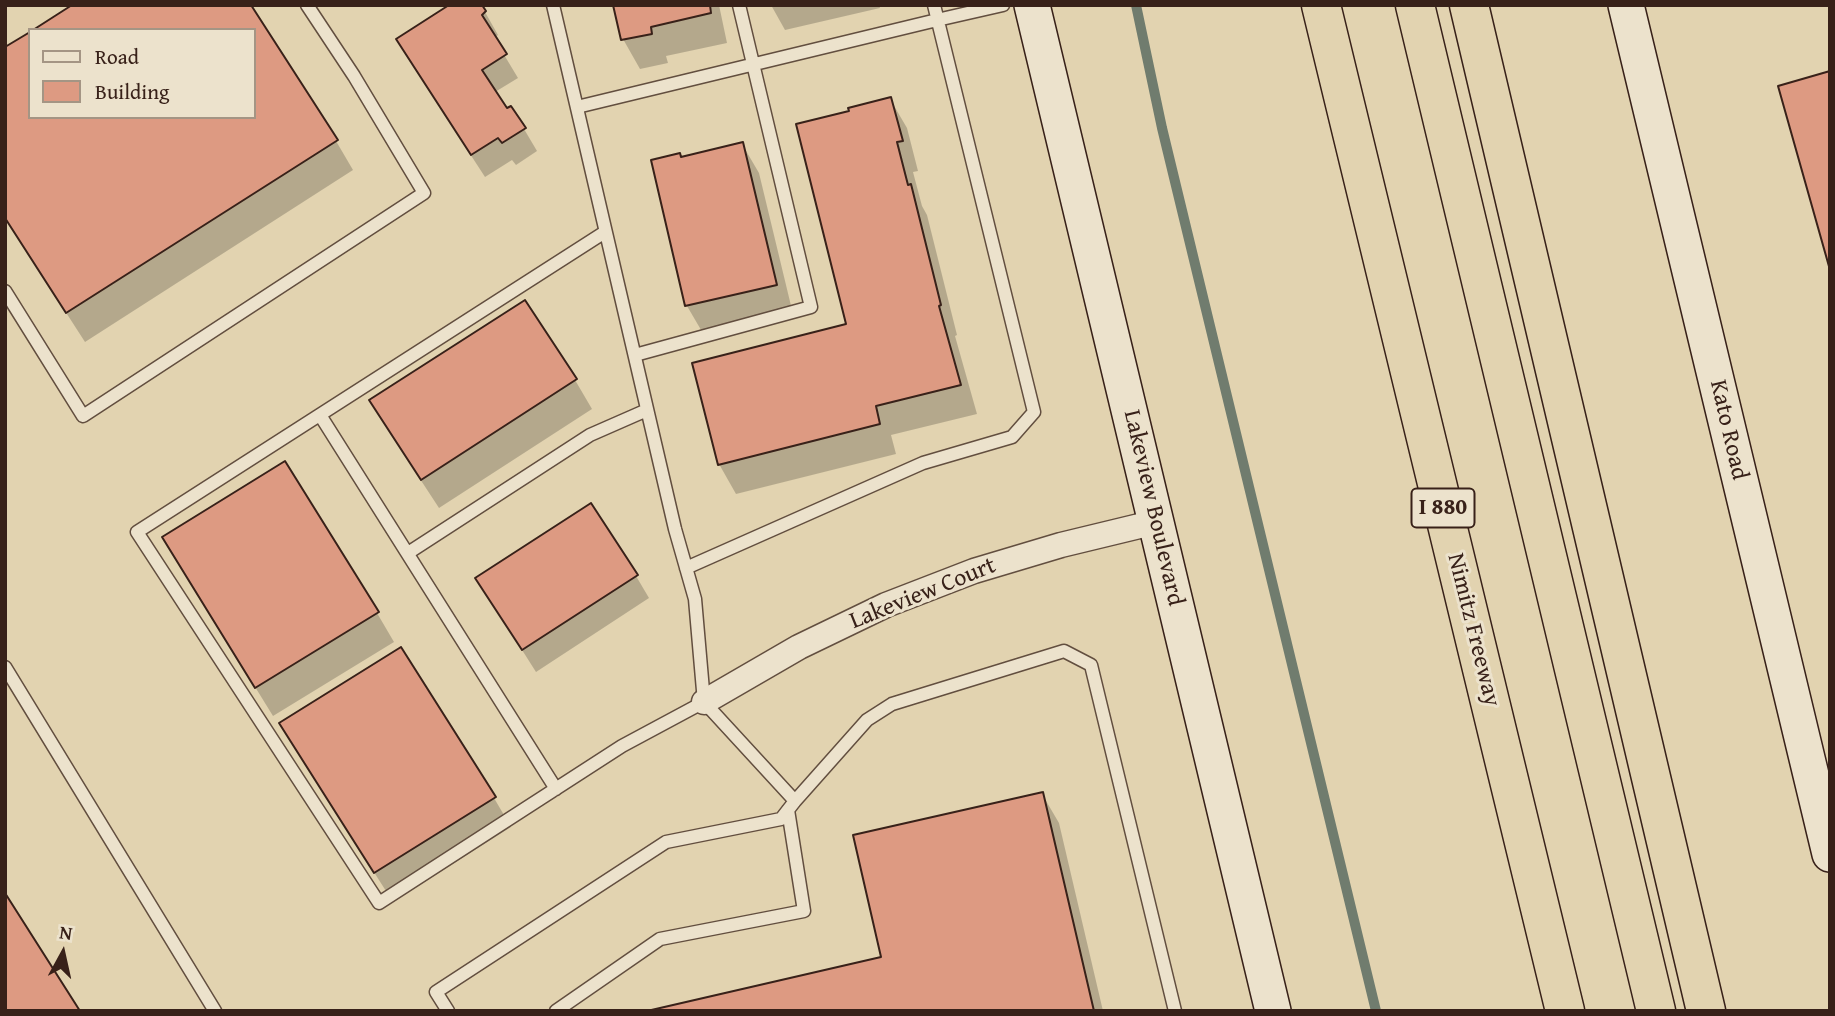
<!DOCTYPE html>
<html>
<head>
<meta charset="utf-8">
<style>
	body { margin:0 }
	#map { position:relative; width:1835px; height:1016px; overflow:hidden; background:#e2d3b0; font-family:"Gentium Book Plus",serif }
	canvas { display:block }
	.frame { position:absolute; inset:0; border:7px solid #382119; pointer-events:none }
	.legend { position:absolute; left:28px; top:28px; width:228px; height:91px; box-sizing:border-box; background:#ece2cc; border:2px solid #a49584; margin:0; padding:9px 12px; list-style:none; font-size:21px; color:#382119 }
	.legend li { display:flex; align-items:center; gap:14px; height:35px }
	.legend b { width:35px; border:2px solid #a49584 }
	.north { position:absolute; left:28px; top:918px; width:70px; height:70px; -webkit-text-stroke:5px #ece2cc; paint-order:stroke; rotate:8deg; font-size:19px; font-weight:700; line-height:28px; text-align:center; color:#382119 }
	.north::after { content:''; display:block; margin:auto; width:24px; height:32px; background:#382119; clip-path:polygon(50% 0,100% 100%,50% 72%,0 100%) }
</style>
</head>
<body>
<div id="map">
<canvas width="1835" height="1016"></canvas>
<div class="frame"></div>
<ul class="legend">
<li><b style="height:9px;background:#ece2cc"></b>Road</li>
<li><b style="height:19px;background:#dd9a82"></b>Building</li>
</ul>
<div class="north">N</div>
</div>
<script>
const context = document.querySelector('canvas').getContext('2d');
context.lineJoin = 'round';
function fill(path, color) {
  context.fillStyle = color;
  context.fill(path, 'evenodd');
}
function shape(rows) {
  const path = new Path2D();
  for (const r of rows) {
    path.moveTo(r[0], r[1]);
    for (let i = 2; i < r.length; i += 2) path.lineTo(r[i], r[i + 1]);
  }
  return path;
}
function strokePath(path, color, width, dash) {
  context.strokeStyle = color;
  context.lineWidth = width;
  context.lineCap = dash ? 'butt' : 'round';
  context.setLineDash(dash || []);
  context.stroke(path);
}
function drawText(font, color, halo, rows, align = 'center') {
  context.font = font + ' "Gentium Book Plus",serif';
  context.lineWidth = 6;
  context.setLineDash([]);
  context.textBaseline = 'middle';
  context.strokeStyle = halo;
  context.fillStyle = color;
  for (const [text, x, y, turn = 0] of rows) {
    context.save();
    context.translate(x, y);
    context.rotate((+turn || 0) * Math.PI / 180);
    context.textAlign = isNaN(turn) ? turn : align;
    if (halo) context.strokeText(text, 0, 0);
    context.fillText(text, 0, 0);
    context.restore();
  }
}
const shadow = shape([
	[249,5,336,141,353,170,85,342,5,218,30,117,254,117,254,30],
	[615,5,719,5,727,43,666,56,668,63,640,69,623,39],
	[771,5,879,5,880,8,785,30],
	[485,12,498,35,494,38,518,78,495,92,507,111,524,129,537,151,516,165,512,160,485,177,411,63],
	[890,99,907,128,918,171,913,172,922,206,927,215,957,335,955,336,977,414,891,435,896,454,736,494,719,464,848,326,851,112],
	[742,144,759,173,793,314,704,335,687,306,653,161,681,158],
	[575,380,592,409,439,508,388,430,371,401],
	[181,567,377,613,394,642,273,716],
	[636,576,649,598,536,672,477,579],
	[298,753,494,798,511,827,393,902],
	[1042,794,1059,823,1103,1011,655,1011,884,958]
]);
const stream = shape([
	[1136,5,1162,128,1376,1011]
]);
const building = shape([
	[72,5,251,5,338,140,66,313,5,218,5,47,30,32,30,117,254,117,254,30,33,30,72,5],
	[449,5,482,5,486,11,482,15,507,54,482,70,507,108,511,106,526,128,502,143,498,138,471,155,396,39,449,5],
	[613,5,710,5,711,13,651,27,652,34,621,40,613,5],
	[1830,71,1830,270,1778,86,1830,71],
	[891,97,903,141,897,142,908,185,911,184,941,305,939,306,961,385,876,406,880,424,718,465,692,363,846,324,796,124,849,111,848,108,891,97],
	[743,142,777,285,685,306,651,160,680,153,681,157,743,142],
	[525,300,577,379,421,480,369,400,525,300],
	[285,461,379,612,255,688,162,537,285,461],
	[591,503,638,575,522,650,475,578,591,503],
	[401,647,496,797,374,873,279,723,401,647],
	[1043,792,1094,1011,647,1011,881,957,853,835,1043,792],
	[5,893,80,1011,5,1011,5,893]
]);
const lane = shape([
	[577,107,937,20,1003,5],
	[605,232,137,532,379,903,622,746,704,702],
	[5,291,83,416,424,193,354,76,307,5],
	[635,355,811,307,739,5],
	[320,415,556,789],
	[408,553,590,435,647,410],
	[686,568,923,463,1012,437,1034,412,934,5],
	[5,667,215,1011],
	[795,801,867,720,892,704,1064,651,1091,665,1175,1011],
	[448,1011,436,992,666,842,781,819,795,801,704,702,695,599,675,529,553,5],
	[556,1011,660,939,804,911,788,810]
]);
const street = shape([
	[704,702,799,647,886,605,974,571,1061,545,1156,522]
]);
const secondary = shape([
	[1032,5,1273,1011],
	[1626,5,1830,854]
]);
const highway = shape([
	[1321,5,1565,1011],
	[1415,5,1656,1011],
	[1469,5,1706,1011]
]);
const shields = [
	[1443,508,63]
];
const shieldNames = [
	["I 880",1443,508]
];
const streetNames = [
	["Kato Road",1728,430,77],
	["Lakeview Boulevard",1153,508,77],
	["Lakeview Court",923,594,-22],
	["Nimitz Freeway",1473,630,76]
];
fill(shadow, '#0003');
strokePath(stream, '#707c6e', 10);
fill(building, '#dd9a82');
strokePath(building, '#382119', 2);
strokePath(lane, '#624e3f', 15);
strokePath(street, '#624e3f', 27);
strokePath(secondary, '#382119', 38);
strokePath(highway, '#382119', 41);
strokePath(lane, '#ece2cc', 12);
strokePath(street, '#ece2cc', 24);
strokePath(secondary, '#ece2cc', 35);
strokePath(highway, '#e2d3b0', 38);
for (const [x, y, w] of shields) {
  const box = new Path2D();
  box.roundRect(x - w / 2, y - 19.5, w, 39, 5);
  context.fillStyle = '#ece2cc';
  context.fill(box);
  strokePath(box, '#382119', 2);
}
drawText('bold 23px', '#382119', null, shieldNames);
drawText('24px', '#382119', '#ece2cc', streetNames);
</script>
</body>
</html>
